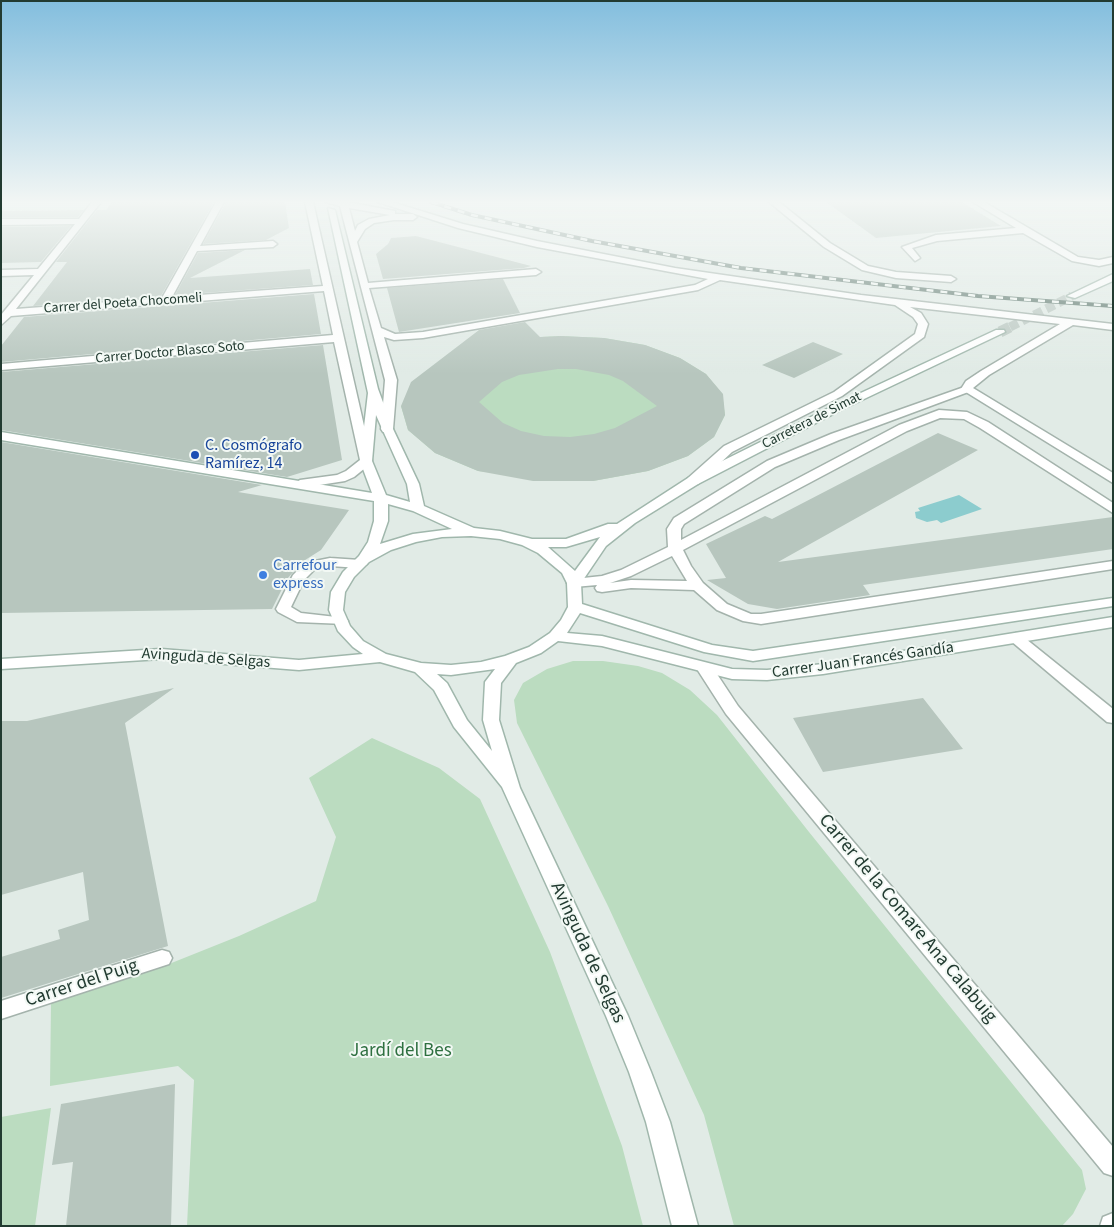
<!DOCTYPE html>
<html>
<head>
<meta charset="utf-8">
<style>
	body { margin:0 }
	#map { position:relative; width:1114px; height:1227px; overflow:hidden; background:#e1ebe6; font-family:"Source Sans 3",sans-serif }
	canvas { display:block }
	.frame { position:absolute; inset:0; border:2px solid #223b31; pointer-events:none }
</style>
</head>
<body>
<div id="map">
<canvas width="1114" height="1227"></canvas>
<div class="frame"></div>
</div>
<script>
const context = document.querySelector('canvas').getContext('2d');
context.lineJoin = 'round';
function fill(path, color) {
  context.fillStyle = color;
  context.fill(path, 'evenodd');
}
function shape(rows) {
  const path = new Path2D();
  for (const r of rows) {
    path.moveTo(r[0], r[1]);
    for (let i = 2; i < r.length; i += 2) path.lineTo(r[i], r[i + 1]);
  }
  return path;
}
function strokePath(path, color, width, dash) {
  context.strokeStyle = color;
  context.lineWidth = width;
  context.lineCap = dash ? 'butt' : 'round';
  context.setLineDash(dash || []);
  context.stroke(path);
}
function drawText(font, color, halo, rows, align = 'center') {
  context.font = font + ' "Source Sans 3",sans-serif';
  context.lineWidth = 4;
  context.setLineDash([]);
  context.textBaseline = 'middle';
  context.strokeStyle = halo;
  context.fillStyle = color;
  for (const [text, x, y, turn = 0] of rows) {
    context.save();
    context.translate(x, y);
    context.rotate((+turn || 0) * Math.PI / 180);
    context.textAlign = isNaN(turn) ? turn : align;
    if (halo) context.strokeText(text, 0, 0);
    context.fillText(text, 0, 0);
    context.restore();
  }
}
const green = shape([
	[561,336,604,338,645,345,680,358,706,374,722,394,725,415,714,437,688,456,648,471,593,481,478,471,435,453,408,430,401,406,519,338],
	[573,661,603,661,638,666,662,673,690,690,717,715,809,832,1082,1170,1086,1189,1073,1214,1062,1226,734,1226,704,1115,608,906,517,723,514,700,523,683,547,669],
	[372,738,439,768,480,799,550,952,622,1146,643,1226,187,1226,194,1080,178,1066,50,1086,51,1003,169,964,239,936,316,901,336,837,309,778],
	[51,1108,35,1226,1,1226,1,1117]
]);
const water = shape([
	[959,495,982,509,941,523,937,520,927,522,916,518,915,512,920,511,918,508]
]);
const building = shape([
	[112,202,214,202,161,296,33,306,67,262,56,262,97,210,106,210],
	[226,202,285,202,289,228,266,240,203,244],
	[826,202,962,202,1001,226,876,238],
	[84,210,78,217,1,217,1,211],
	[71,226,41,262,1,263,1,227],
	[416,236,531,266,524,268,383,279,376,254,388,244,391,238],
	[245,250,190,278,310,269,313,285,175,295,198,253],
	[503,279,520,313,399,332,387,288],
	[314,294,321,334,1,362,1,346,24,317],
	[525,322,540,337,561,336,604,338,645,345,680,358,706,374,723,394,725,415,714,437,688,456,648,471,593,481,533,481,478,471,435,453,408,430,401,406,411,382,479,330],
	[558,369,576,369,609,375,623,381,657,406,615,428,594,434,570,437,544,436,521,431,503,423,479,402,502,382,519,375],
	[813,342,843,354,794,378,762,365],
	[323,345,342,460,287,477,1,430,1,372],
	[938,433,978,450,778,562,1113,517,1113,549,863,585,870,595,777,609,748,604,707,580,726,578,706,544,765,516,772,519],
	[1,442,262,485,238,492,349,510,321,550,302,562,287,579,272,609,1,613],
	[174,688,125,723,168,946,1,998,1,957,60,939,58,930,89,920,83,872,1,895,1,721,27,721],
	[923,698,963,749,823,772,793,718],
	[175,1084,171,1226,66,1226,73,1162,52,1165,61,1104]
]);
const secondaryTunnelFar1 = shape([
	[1010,327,1072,296]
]);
const secondaryTunnel = shape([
	[1000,332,1012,326]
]);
const lane = shape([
	[769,202,779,202,830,243,868,266,896,272,951,276,956,279,951,282,896,278,862,270,824,247,769,202],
	[973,202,984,202,1078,257,1099,260,1113,257,1113,263,1099,266,1072,261,1023,233,937,241,912,248,920,258,915,261,902,247,936,235,1016,228,973,202],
	[967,386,971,387,971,391,839,440,775,467,684,524,681,529,681,540,899,425,939,410,967,412,988,422,1113,503,1113,513,980,428,964,419,940,418,907,431,683,550,691,566,703,583,727,604,751,614,761,614,1113,561,1113,569,761,624,743,621,717,610,694,590,631,588,602,592,597,591,595,588,597,585,574,587,567,583,574,579,602,576,621,570,668,547,667,529,674,518,767,461,831,434,967,386],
	[672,556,687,581,631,580,610,583,631,576,672,556],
	[330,558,360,560,367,564,360,568,330,566,315,569,304,580,291,607,301,613,345,618,348,621,345,624,297,622,278,612,276,609,293,575,305,563,330,558]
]);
const street = shape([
	[92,202,101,202,16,309,162,298,216,202,224,202,200,246,273,241,277,244,273,247,197,251,172,297,323,286,305,202,313,202,372,461,370,464,354,477,345,481,300,488,294,484,300,480,337,475,346,471,360,460,334,342,1,370,1,364,333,335,324,291,11,316,1,325,1,315,34,275,1,276,1,270,38,269,75,224,1,225,1,219,79,219,92,202],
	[326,202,347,202,395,211,395,214,413,214,417,217,413,220,394,220,374,223,365,229,357,242,368,283,536,269,541,272,536,275,369,288,381,328,395,334,423,332,695,285,708,279,537,247,458,228,378,202,392,202,463,224,537,241,675,268,861,295,1113,324,1113,330,1073,325,989,375,973,388,1113,473,1113,483,961,389,966,381,981,371,1060,324,910,307,921,313,928,324,924,337,842,396,732,452,698,484,688,484,687,481,688,478,724,446,834,392,915,334,918,324,913,317,895,305,720,280,698,290,423,338,394,340,384,337,397,380,393,429,391,432,383,432,381,429,385,380,340,206,326,202],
	[349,208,390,215,369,219,358,225,355,231,349,208],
	[1016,633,1021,635,1113,709,1113,723,1107,722,1011,641,1008,638,1016,633],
	[705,664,711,665,738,706,1113,1147,1113,1176,1104,1173,726,714,697,669,705,664],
	[162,950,169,952,172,958,169,964,1,1019,1,1001,162,950],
	[1113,1213,1113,1226,1100,1226,1103,1217,1113,1213]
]);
const secondary = shape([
	[328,208,335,210,378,389,393,429,419,484,424,506,474,528,500,531,532,539,566,539,608,524,617,524,688,478,835,405,996,330,1004,330,1005,332,843,409,698,484,635,523,606,546,581,583,582,604,712,645,753,651,1113,598,1113,606,753,661,704,652,580,613,567,633,602,636,732,669,767,670,823,664,1113,617,1113,627,823,674,767,680,732,679,602,646,558,641,541,653,516,663,501,683,499,720,520,788,628,1016,651,1072,670,1122,698,1226,672,1226,646,1122,629,1072,606,1016,502,787,454,727,434,690,415,672,380,662,299,670,161,659,1,669,1,659,161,649,299,660,363,654,353,647,338,631,329,610,331,592,343,572,359,556,368,542,374,521,374,501,1,440,1,432,372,493,360,461,368,393,328,208],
	[376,415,407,484,410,502,386,495,372,461,376,415],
	[388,504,413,511,452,529,413,534,380,544,388,521,388,504],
	[471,536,500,539,522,545,538,553,562,573,567,583,568,607,561,620,550,633,529,647,505,656,481,662,451,665,421,663,386,654,363,641,350,626,343,610,345,592,354,577,369,562,391,550,416,542,442,537,471,536],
	[600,537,575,571,548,547,566,547,600,537],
	[495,669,485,682,483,720,492,751,467,720,447,683,437,674,451,675,495,669],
	[1113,274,1113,281,1075,298,1067,296,1113,274]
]);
const rail = shape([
	[431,202,472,215,592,241,741,268,978,296,1113,306]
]);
const markers = [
	[195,455,5,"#1a4fb4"],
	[263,575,5,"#3f7fe0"]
];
const farStreetnames = [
	["Carrer del Poeta Chocomeli",123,304,-4],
	["Carrer Doctor Blasco Soto",170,353,-5],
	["Carretera de Simat",812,421,-27]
];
const transitNames = [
	["C. Cosmógrafo",205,446],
	["Ramírez, 14",205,464]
];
const shopNames = [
	["Carrefour",273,566],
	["express",273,584]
];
const streetNames = [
	["Avinguda de Selgas",206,659,4],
	["Carrer Juan Francés Gandía",863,661,-8]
];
const nearStreetnames = [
	["Carrer de la Comare Ana Calabuig",907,919,50],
	["Avinguda de Selgas",587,953,65],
	["Carrer del Puig",82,984,-18]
];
const nearParknames = [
	["Jardí del Bes",401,1052]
];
fill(green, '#bbdcc0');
fill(water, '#8cccce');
fill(building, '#b7c6be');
strokePath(secondaryTunnelFar1, '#bbc8c2', 9, [9, 4.5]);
strokePath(secondaryTunnel, '#bbc8c2', 11, [11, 5.5]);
strokePath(lane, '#a4b3ac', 3);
strokePath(street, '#a4b3ac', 3);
strokePath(secondary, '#a0b7ac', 3);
fill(lane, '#fff');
fill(street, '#fff');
fill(secondary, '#fff');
strokePath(rail, '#5d776d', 4);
strokePath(rail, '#f2f8f4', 2.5, [7]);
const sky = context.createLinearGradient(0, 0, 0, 374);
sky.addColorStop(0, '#83bede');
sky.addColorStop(0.54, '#f2f6f4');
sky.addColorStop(1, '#f2f6f400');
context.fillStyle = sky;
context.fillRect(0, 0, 1114, 374);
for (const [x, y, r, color] of markers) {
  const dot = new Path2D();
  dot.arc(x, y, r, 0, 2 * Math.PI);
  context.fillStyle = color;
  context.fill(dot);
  strokePath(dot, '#f2f8f4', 2);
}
drawText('14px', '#223b31', '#f2f8f4', farStreetnames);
drawText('16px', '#164399', '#f2f8f4', transitNames, 'left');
drawText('16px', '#366cbe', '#f2f8f4', shopNames, 'left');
drawText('16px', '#223b31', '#f2f8f4', streetNames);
drawText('19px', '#223b31', '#f2f8f4', nearStreetnames);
drawText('19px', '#2e7040', '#f2f8f4', nearParknames);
</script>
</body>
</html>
